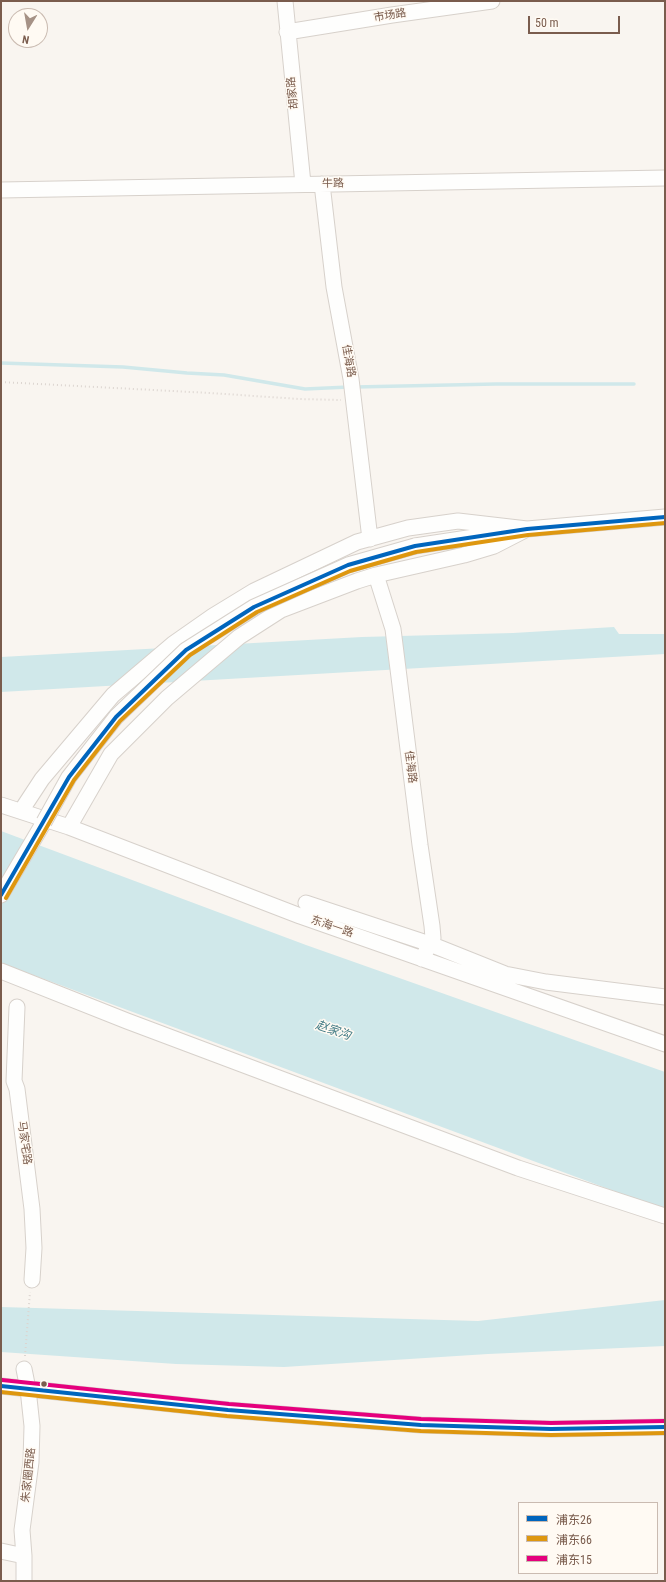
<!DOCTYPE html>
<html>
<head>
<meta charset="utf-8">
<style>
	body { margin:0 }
	#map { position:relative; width:666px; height:1582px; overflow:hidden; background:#f9f5f0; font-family:"Roboto Condensed","Noto Sans SC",sans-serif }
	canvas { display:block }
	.frame { position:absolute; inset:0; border:2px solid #7a5c4d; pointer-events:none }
	.legend { position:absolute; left:518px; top:1502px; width:140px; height:72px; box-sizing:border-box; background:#fffaf3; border:1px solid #cabbb1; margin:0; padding:5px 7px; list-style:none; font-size:12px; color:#7a5c4d }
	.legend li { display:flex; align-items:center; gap:8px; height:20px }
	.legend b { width:20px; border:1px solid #cabbb1 }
	.north { position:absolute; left:8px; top:8px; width:40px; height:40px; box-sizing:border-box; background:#fffaf3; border:1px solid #cabbb1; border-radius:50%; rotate:191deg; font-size:11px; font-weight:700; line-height:16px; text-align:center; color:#7a5c4d }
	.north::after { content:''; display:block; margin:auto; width:14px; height:18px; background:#a69286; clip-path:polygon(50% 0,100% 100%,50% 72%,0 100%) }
	.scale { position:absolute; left:528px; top:16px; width:92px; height:18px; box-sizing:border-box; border:2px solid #7a5c4d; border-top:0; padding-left:5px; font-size:12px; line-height:14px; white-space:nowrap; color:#7a5c4d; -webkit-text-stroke:3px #fffaf3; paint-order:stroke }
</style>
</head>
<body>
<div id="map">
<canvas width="666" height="1582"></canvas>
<div class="frame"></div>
<ul class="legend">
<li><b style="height:5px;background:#0065bd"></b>浦东26</li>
<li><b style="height:5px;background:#de970f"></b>浦东66</li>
<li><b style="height:5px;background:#e5007d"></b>浦东15</li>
</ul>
<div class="north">N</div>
<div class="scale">50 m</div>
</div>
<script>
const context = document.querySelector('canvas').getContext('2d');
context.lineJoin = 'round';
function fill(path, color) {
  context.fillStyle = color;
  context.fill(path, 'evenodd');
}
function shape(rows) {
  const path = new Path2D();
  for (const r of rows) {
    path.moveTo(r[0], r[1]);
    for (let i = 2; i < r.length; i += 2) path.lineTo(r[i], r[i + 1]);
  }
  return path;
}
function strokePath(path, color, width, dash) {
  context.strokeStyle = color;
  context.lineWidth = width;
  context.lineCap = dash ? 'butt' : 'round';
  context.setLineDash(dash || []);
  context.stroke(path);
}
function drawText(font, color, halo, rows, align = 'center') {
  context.font = font + ' "Roboto Condensed","Noto Sans SC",sans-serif';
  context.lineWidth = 3;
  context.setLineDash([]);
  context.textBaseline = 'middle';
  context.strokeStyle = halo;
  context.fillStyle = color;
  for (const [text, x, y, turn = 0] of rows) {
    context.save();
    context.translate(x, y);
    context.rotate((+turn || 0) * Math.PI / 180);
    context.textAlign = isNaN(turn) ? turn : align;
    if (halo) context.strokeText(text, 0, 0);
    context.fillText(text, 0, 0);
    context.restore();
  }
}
const water = shape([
	[614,627,619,634,665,634,665,654,1,692,1,657,362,637,513,633],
	[1,831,306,945,665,1072,665,1210,1,963],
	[665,1300,665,1346,488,1354,284,1367,176,1364,1,1352,1,1307,478,1321]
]);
const stream = shape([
	[1,363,123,367,187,373,224,375,305,389,349,387],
	[355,387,496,384,634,384]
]);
const path = shape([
	[1,382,210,393,299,399,341,400],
	[25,1356,30,1292]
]);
const minor = shape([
	[285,1,303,184],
	[287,32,392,15,492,1],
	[322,184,334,287,351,379,370,539],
	[1,190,665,178],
	[415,546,527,529,665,517],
	[376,575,393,629,420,845,432,926,433,938,422,959],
	[1,805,69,827,300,916,665,1044],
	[21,811,42,779,113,695,173,644,213,616,254,591,357,542,408,528,458,521,527,529],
	[69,827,111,754,167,698,239,637,281,610,357,581,376,575,464,555,494,546,527,529],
	[1,895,44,822],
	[306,903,430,944,505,974,546,982,665,997],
	[1,971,127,1021,518,1168,665,1216],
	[17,1007,14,1081,17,1089,32,1209,34,1248,32,1280],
	[24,1369,28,1389,32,1426,31,1462,22,1530,24,1556,24,1581],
	[1,1386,228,1410,421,1425,551,1429,665,1427],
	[1,1551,24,1556]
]);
const minorBridge = shape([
	[44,822,69,777,116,717,186,650,254,607,348,565,415,546]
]);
const bus1 = shape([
	[1,895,69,777,116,717,186,650,254,607,348,565,415,546,527,529,665,517],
	[1,1386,228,1410,421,1425,551,1429,665,1427]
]);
const bus2 = shape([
	[6,898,74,780,120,721,190,655,257,612,350,571,416,552,528,535,665,523],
	[1,1392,227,1416,421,1431,551,1435,665,1433]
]);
const bus3 = shape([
	[2,1380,229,1404,421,1419,551,1423,665,1421]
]);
const markers = [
	[44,1384,3.5,"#7a5c4d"]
];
const streetNames = [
	["市场路",390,16,-9],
	["胡家路",293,93,-96],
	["牛路",333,184,-1],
	["佳海路",348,361,80],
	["佳海路",410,767,83],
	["东海一路",332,927,19],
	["马家宅路",24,1143,82],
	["朱家圈西路",29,1475,-84]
];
const waterNames = [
	["赵家沟",333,1031,19]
];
fill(water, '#d0e8ea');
strokePath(stream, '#d0e8ea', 3.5);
strokePath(minor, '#d7d1cb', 17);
strokePath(path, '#dcd5d0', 2, [1, 3]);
strokePath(minor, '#fefefd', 15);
strokePath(minorBridge, '#d7d1cb', 17, []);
strokePath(minorBridge, '#fefefd', 15);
strokePath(bus1, '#0065bd', 4);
strokePath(bus2, '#de970f', 4);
strokePath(bus3, '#e5007d', 4);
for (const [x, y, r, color] of markers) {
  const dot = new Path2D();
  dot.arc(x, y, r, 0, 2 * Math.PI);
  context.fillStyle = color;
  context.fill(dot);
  strokePath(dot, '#fffaf3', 1.5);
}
drawText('11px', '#7a5c4d', '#fffaf3', streetNames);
drawText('italic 12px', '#437c86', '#fffaf3', waterNames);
</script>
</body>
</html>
